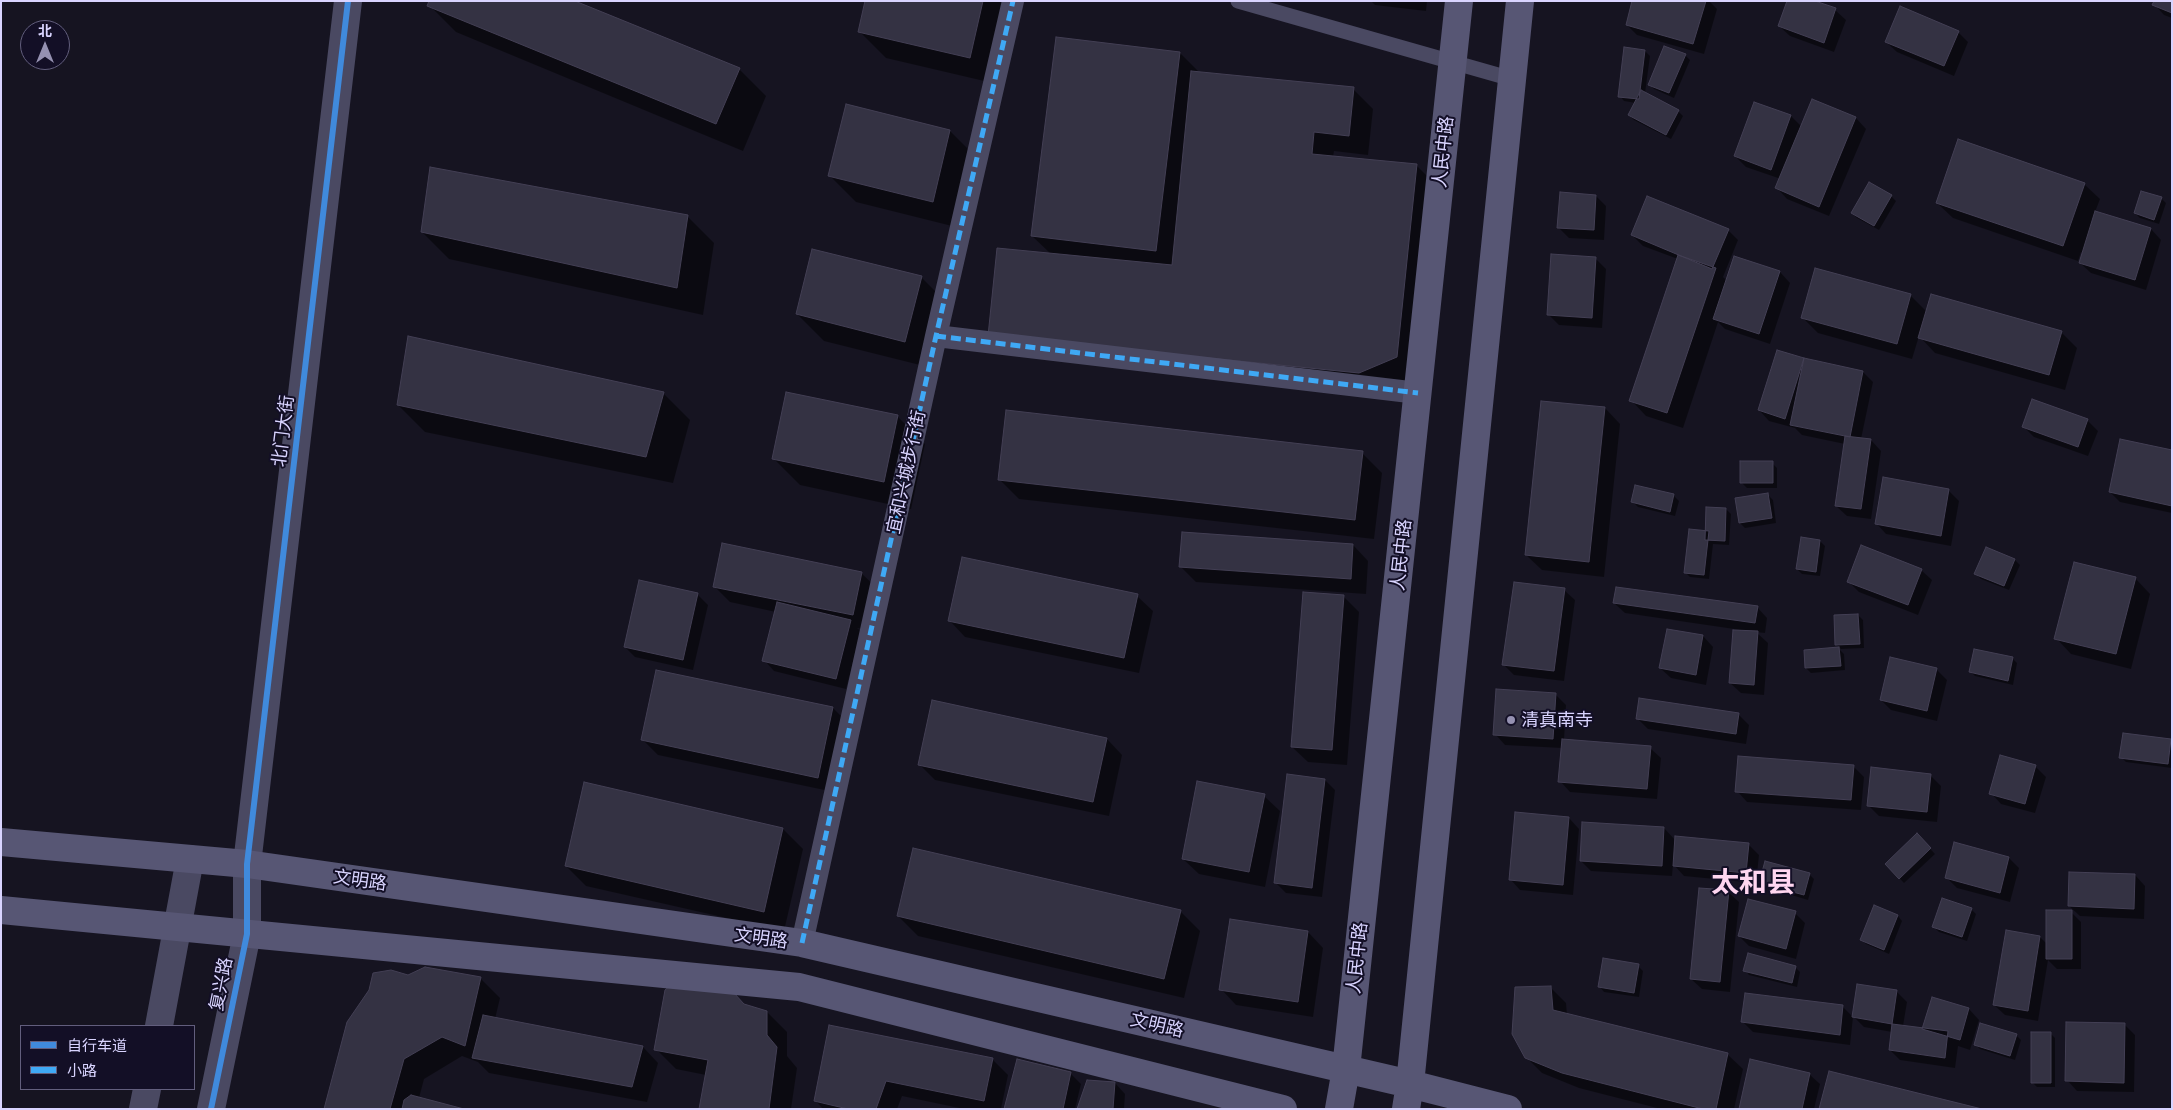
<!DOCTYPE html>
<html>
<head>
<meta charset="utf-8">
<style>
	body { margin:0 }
	#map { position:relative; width:2173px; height:1110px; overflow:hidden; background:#161421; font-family:Commissioner,"Noto Sans SC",sans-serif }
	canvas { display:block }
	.frame { position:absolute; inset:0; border:2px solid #d9d4ff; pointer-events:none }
	.legend { position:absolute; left:20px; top:1025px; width:175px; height:65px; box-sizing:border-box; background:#130f26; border:1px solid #625e7d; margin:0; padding:6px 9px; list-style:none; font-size:15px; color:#d9d4ff }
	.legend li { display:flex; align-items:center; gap:10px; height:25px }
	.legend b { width:25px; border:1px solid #625e7d }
	.north { position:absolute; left:20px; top:20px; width:50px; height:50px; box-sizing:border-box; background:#130f26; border:1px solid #625e7d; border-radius:50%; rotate:0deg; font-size:14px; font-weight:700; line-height:20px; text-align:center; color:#d9d4ff }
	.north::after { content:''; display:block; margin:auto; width:18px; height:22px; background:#9591b1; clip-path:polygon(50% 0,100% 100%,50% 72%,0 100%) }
</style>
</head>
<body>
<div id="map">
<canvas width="2173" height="1110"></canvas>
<div class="frame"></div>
<ul class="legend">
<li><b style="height:6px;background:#408adc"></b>自行车道</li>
<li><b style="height:6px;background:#3fa9f5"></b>小路</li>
</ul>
<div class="north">北</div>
</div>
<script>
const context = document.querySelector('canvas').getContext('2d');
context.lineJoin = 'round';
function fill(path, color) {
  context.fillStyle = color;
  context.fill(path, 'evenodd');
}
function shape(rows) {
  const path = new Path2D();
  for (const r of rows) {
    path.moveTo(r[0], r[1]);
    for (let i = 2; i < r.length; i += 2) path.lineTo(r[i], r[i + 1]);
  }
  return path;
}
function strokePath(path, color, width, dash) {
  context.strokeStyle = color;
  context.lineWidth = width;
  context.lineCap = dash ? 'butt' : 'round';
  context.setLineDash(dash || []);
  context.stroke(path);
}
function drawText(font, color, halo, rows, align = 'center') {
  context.font = font + ' Commissioner,"Noto Sans SC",sans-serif';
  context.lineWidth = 4;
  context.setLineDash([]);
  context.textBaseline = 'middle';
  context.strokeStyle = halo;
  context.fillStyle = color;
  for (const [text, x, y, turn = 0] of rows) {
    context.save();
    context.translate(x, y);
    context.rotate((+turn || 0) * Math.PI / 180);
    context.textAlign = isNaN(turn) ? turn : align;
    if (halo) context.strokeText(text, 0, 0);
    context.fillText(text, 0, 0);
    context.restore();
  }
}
const shadow = shape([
	[866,1,1000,1,1013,15,997,84,886,58,859,31],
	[1371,1,1427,1,1426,11,1375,5],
	[1634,1,1709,1,1717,9,1704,54,1637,35,1627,25],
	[2172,1,2172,18,2164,15,2154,4],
	[429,5,739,69,766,96,743,151,456,32],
	[1835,10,1846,20,1834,52,1790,36,1779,26],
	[1958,32,1968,42,1954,76,1897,52,1886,42],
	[1645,51,1650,56,1645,93,1678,111,1683,116,1671,139,1634,120,1629,115,1636,103,1624,101,1620,96],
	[1180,53,1200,73,1353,89,1373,109,1368,155,1334,151,1333,157,1416,165,1436,185,1417,377,1380,392,1010,355,1051,254,1032,236],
	[1685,55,1690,60,1674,98,1654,89,1649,84],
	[1813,101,1856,118,1866,129,1829,216,1787,199,1777,188,1781,179,1746,167,1735,156,1755,103,1791,116,1802,127],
	[950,131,977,158,960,228,856,202,829,175],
	[2084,184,2100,199,2095,212,2151,229,2161,240,2146,290,2091,273,2080,263,2083,253,2081,252,2078,261,1953,218,1937,203],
	[1596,196,1606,206,1604,240,1569,238,1559,228],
	[1891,196,1896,201,1879,230,1857,218,1852,213],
	[2161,198,2166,203,2159,224,2140,218,2135,213],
	[687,216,714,243,703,315,449,259,422,232],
	[1728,230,1738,240,1723,277,1727,281,1735,258,1780,272,1790,283,1770,344,1725,329,1718,322,1683,428,1646,416,1631,400,1678,259,1643,246,1632,235],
	[1595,258,1606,269,1602,328,1559,325,1548,314],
	[921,277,948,304,932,368,824,341,797,314],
	[1910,295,1927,312,2061,332,2077,348,2065,390,1935,353,1919,336,1912,359,1818,333,1803,318],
	[1777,351,1863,372,1873,382,1861,439,1871,440,1881,451,1871,519,1847,516,1836,506,1845,444,1802,435,1795,428,1769,421,1759,410],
	[663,393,690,420,673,483,425,432,398,405],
	[1605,408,1620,424,1604,577,1542,570,1526,555],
	[898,417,925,444,911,509,800,485,773,458],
	[2087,420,2098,431,2088,456,2034,437,2023,426],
	[2172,451,2172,513,2120,502,2110,492],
	[1362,453,1382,473,1374,539,1019,499,999,479],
	[1772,463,1777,468,1777,488,1747,488,1742,483],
	[1884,479,1949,491,1959,501,1951,546,1886,534,1876,523],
	[1636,486,1674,496,1679,501,1675,516,1638,507,1633,502],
	[1768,495,1773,500,1776,523,1745,528,1740,523],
	[1726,509,1731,514,1729,545,1713,544,1709,579,1690,577,1685,572,1706,532],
	[1820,541,1825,546,1820,576,1802,574,1797,569],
	[1353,545,1368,561,1366,594,1196,582,1181,567],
	[1986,549,2015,560,2020,565,2009,590,1981,579,1976,574],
	[1921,570,1932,580,1918,615,1859,592,1848,581],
	[861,573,877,588,868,630,857,628,861,631,846,689,774,671,764,660,776,612,730,602,715,587],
	[2135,578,2150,594,2131,669,2071,654,2056,638],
	[1564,590,1575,600,1564,681,1514,675,1503,664],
	[697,594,708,605,693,670,635,657,625,647],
	[1137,596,1153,611,1139,673,965,637,950,621],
	[1343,596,1359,612,1347,765,1308,762,1292,747],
	[1614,603,1757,607,1767,618,1765,633,1756,632,1768,643,1764,695,1741,693,1730,683,1741,630,1625,613],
	[1858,615,1863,620,1864,648,1839,649,1844,654,1845,670,1811,673,1806,668,1805,651,1841,649,1836,644],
	[1703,636,1713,647,1706,685,1671,678,1660,668],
	[1891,658,1937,670,1947,680,1937,721,1891,710,1881,700],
	[2012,658,2017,663,2013,685,1975,676,1970,671],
	[1555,694,1566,705,1564,740,1650,748,1661,758,1657,799,1570,792,1560,781,1562,748,1505,745,1495,734],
	[833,708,848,723,834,792,658,755,643,740],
	[1738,714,1749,725,1746,744,1648,729,1638,719],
	[1107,739,1122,755,1109,816,935,780,919,764],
	[2171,740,2172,768,2126,762,2121,757],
	[1853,766,1864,777,1861,810,1747,802,1737,791],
	[2035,766,2046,777,2035,813,2001,804,1991,793],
	[1930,775,1941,786,1937,822,1879,816,1868,805],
	[1325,780,1335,790,1322,897,1286,893,1276,883],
	[585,784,783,829,803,849,784,931,586,886,566,866],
	[1264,796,1280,811,1265,887,1199,874,1183,859],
	[1569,818,1579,829,1573,895,1520,890,1510,879],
	[1664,828,1676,841,1748,844,1759,855,1756,883,1684,876,1673,864,1672,876,1591,871,1581,861],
	[1917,835,1935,854,1904,883,1887,865],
	[2009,858,2019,868,2010,902,1957,888,1946,877],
	[1809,874,1814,879,1808,900,1765,887,1760,882],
	[2135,875,2145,886,2144,919,2080,916,2069,906],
	[1728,892,1739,902,1730,992,1702,989,1691,979],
	[1971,909,1976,914,1967,941,1939,932,1934,927],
	[1180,911,1200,931,1184,998,918,936,898,916],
	[2071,912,2081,922,2081,969,2057,969,2048,960,2038,1021,2005,1015,1994,1005,2040,937,2047,944],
	[1795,913,1805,923,1796,959,1749,946,1739,936],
	[1898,916,1902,921,1889,954,1866,944,1861,939],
	[1308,932,1323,948,1313,1017,1236,1005,1221,989],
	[1638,966,1643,971,1639,997,1604,992,1600,987],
	[1795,967,1800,972,1797,987,1749,975,1745,970],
	[408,977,480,978,500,998,495,1019,643,1047,658,1063,647,1102,489,1073,478,1062,462,1056,424,1079,419,1098,459,1109,326,1109],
	[1550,987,1566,1003,1567,1015,1727,1054,1743,1069,1734,1109,1661,1109,1579,1088,1542,1073,1526,1057],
	[1897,992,1907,1002,1903,1026,1924,1029,1933,999,1969,1009,1979,1020,1970,1050,1958,1046,1955,1068,1900,1060,1890,1050,1892,1032,1864,1027,1854,1017],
	[1746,995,1843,1007,1853,1017,1850,1045,1753,1032,1743,1022],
	[744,1005,767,1012,787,1032,787,1056,797,1068,791,1109,701,1109,706,1075,676,1069,656,1049],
	[2124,1024,2135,1035,2134,1092,2077,1091,2067,1080],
	[830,1026,992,1059,1008,1075,1001,1109,964,1109,902,1096,897,1109,823,1109,815,1100],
	[2050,1033,2055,1038,2055,1087,2037,1087,2032,1082],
	[2016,1035,2021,1040,2015,1060,1980,1049,1975,1044],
	[1070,1073,1081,1084,1075,1109,1006,1109],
	[1809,1074,1820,1084,1814,1109,1740,1109],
	[1115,1083,1125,1094,1124,1109,1078,1109]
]);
const building = shape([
	[429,1,575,1,740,68,716,124,427,6,429,1],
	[865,1,983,1,970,58,858,32,865,1],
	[1632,1,1706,1,1693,44,1626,25,1632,1],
	[1787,1,1815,1,1836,8,1824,43,1778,26,1787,1],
	[2154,1,2172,1,2172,13,2152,5,2154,1],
	[1900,6,1959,31,1944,66,1885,42,1900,6],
	[1056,37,1180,52,1156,251,1031,236,1056,37],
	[1664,46,1686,54,1669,93,1648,85,1664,46],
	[1624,47,1645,50,1639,99,1618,97,1624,47],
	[1191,71,1354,87,1349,136,1314,132,1312,154,1417,164,1397,357,1359,373,988,336,997,248,1172,265,1191,71],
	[1641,90,1679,110,1666,135,1628,115,1641,90],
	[1812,99,1856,117,1819,207,1775,188,1812,99],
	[1754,102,1791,115,1771,170,1734,156,1754,102],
	[846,104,950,130,933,202,828,176,846,104],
	[1958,139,2085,183,2063,246,1936,203,1958,139],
	[430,167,688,215,677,288,421,232,430,167],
	[1869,182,1892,195,1874,226,1851,213,1869,182],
	[2141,191,2162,197,2154,220,2134,213,2141,191],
	[1560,192,1596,195,1594,230,1557,228,1560,192],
	[1647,196,1729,229,1712,269,1631,235,1647,196],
	[2095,211,2151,228,2135,280,2079,263,2095,211],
	[812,249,922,276,905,342,796,314,812,249],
	[1551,254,1596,257,1592,318,1547,315,1551,254],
	[1678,255,1716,268,1667,413,1629,401,1678,255],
	[1734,256,1780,271,1759,334,1713,319,1734,256],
	[1815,268,1911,294,1897,344,1801,318,1815,268],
	[1931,294,2062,331,2049,375,1918,338,1931,294],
	[408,336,664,392,646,457,397,405,408,336],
	[1777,350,1804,358,1785,419,1758,410,1777,350],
	[1804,358,1863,371,1850,437,1790,425,1804,358],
	[786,392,898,415,884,482,772,459,786,392],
	[2032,399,2088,419,2078,447,2022,427,2032,399],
	[1541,401,1605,407,1589,562,1525,555,1541,401],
	[1006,410,1363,451,1355,520,998,480,1006,410],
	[1845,436,1871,439,1861,509,1835,506,1845,436],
	[2120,439,2172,450,2172,506,2109,492,2120,439],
	[1740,461,1773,461,1773,483,1740,483,1740,461],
	[1883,477,1949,489,1941,536,1875,524,1883,477],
	[1635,485,1674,494,1670,512,1631,502,1635,485],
	[1768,493,1772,518,1739,523,1735,498,1768,493],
	[1706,507,1726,508,1725,541,1705,540,1706,507],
	[1689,529,1709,531,1704,575,1684,573,1689,529],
	[1182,532,1353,544,1351,579,1179,567,1182,532],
	[1801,537,1820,540,1816,572,1796,569,1801,537],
	[722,543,862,572,853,615,713,587,722,543],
	[1861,545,1922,569,1908,605,1847,582,1861,545],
	[1986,547,2015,559,2004,586,1974,574,1986,547],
	[962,557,1138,594,1124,658,948,621,962,557],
	[2074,562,2136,577,2116,654,2054,639,2074,562],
	[639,580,698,593,683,660,624,647,639,580],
	[1514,582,1565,588,1554,671,1502,665,1514,582],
	[1616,587,1758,606,1755,623,1613,603,1616,587],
	[1303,592,1344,595,1332,750,1291,747,1303,592],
	[777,602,851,620,836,679,762,661,777,602],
	[1858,614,1860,644,1835,645,1834,615,1858,614],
	[1667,629,1703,635,1696,675,1659,668,1667,629],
	[1733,630,1758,631,1754,685,1729,683,1733,630],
	[1839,647,1841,666,1805,668,1804,650,1839,647],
	[1974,649,2013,657,2008,681,1969,672,1974,649],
	[1890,657,1937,668,1927,711,1880,700,1890,657],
	[656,670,833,707,818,778,641,740,656,670],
	[1496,689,1556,693,1553,739,1493,735,1496,689],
	[1639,698,1739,713,1736,734,1636,719,1639,698],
	[932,700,1107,738,1093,802,918,765,932,700],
	[2123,733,2171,739,2168,764,2119,758,2123,733],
	[1562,739,1651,746,1647,789,1558,782,1562,739],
	[2000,755,2036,765,2025,804,1989,794,2000,755],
	[1738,756,1854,765,1851,800,1735,792,1738,756],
	[1871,767,1931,774,1927,812,1867,806,1871,767],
	[1287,774,1325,779,1312,888,1274,883,1287,774],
	[1197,781,1265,794,1249,872,1182,859,1197,781],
	[584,782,783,828,764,912,565,866,584,782],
	[1515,812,1569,817,1563,885,1509,880,1515,812],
	[1582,822,1664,827,1662,866,1580,861,1582,822],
	[1917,833,1931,848,1899,879,1885,864,1917,833],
	[1675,836,1749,843,1746,873,1673,866,1675,836],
	[1954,842,2009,857,2000,893,1945,878,1954,842],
	[913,848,1181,910,1164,979,897,916,913,848],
	[1765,861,1810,873,1804,895,1759,883,1765,861],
	[2069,872,2135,874,2134,909,2068,906,2069,872],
	[1699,888,1729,890,1720,982,1690,979,1699,888],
	[1942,898,1972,908,1962,937,1932,927,1942,898],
	[1748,899,1796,911,1786,949,1738,936,1748,899],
	[1874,905,1898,915,1884,950,1860,940,1874,905],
	[2046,910,2072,910,2072,959,2046,959,2046,910],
	[1230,919,1308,931,1298,1002,1219,990,1230,919],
	[2006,930,2040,936,2028,1011,1993,1005,2006,930],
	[1748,953,1796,966,1792,983,1743,971,1748,953],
	[1603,958,1639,964,1634,993,1598,987,1603,958],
	[425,967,481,977,465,1046,442,1037,404,1059,390,1109,324,1109,347,1022,369,990,373,973,391,970,408,975,425,967],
	[672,984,734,993,744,1004,767,1011,767,1035,777,1047,769,1109,699,1109,708,1060,654,1050,665,990,672,984],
	[1857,984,1897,990,1892,1024,1852,1017,1857,984],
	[1551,986,1553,1010,1728,1053,1716,1109,1703,1109,1562,1073,1525,1058,1512,1034,1515,987,1551,986],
	[1745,993,1843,1005,1840,1035,1741,1022,1745,993],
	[1932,997,1969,1008,1960,1040,1922,1029,1932,997],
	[483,1015,643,1046,632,1087,472,1058,483,1015],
	[2066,1022,2125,1023,2124,1083,2065,1081,2066,1022],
	[1980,1023,2017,1034,2010,1056,1974,1045,1980,1023],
	[1892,1024,1948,1031,1945,1058,1889,1050,1892,1024],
	[829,1025,993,1058,984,1101,886,1081,876,1109,848,1109,814,1101,829,1025],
	[2031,1032,2051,1032,2051,1083,2031,1083,2031,1032],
	[1017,1059,1071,1072,1063,1109,1004,1109,1017,1059],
	[1750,1059,1810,1073,1802,1109,1739,1109,1750,1059],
	[1829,1071,1982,1109,1819,1109,1829,1071],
	[1087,1080,1115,1082,1113,1109,1077,1109,1087,1080],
	[411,1095,464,1109,402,1109,404,1100,411,1095]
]);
const service = shape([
	[1238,1,1512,79]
]);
const pedestrian = shape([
	[936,336,1418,393],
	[802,943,936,336,1013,1]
]);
const minor = shape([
	[247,864,348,1]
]);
const tertiary = shape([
	[159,1026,190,859],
	[143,1109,147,1089],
	[211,1109,247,934,247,864]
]);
const secondary = shape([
	[1,842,247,864,802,943,1410,1084,1508,1109],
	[1,910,799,987,1283,1109],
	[1339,1109,1346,1069,1459,1],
	[1406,1109,1410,1084,1520,1]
]);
const quiet = shape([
	[936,336,1418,393],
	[802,943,936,336,1013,1]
]);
const cycleway = shape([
	[211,1109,247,934,247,864,348,1]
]);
const markers = [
	[1511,720,5,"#9591b1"]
];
const streetNames = [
	["人民中路",1443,152,-84],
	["北门大街",283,431,-83],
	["宜和兴城步行街",906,472,-78],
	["人民中路",1401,555,-84],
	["文明路",360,880,8],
	["文明路",761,938,8],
	["人民中路",1357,958,-84],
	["复兴路",221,984,-79],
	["文明路",1157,1025,13]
];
const poiNames = [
	["清真南寺",1521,720]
];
const townNames = [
	["太和县",1753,883]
];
fill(shadow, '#0007');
fill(building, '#343243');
strokePath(building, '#433f54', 1);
strokePath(service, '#4a4962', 15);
strokePath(pedestrian, '#4a4962', 22);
strokePath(minor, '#4a4962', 28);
strokePath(tertiary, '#4a4962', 28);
strokePath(secondary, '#575674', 28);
strokePath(quiet, '#3fa9f5', 5, [10, 5]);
strokePath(cycleway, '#408adc', 6);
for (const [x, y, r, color] of markers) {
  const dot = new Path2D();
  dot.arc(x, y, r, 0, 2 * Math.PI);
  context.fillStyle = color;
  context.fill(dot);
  strokePath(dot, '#130f26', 2);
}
drawText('18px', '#d9d4ff', '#130f26', streetNames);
drawText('18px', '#d9d4ff', '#130f26', poiNames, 'left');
drawText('bold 28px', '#ffd6f0', '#130f26', townNames);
</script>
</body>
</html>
